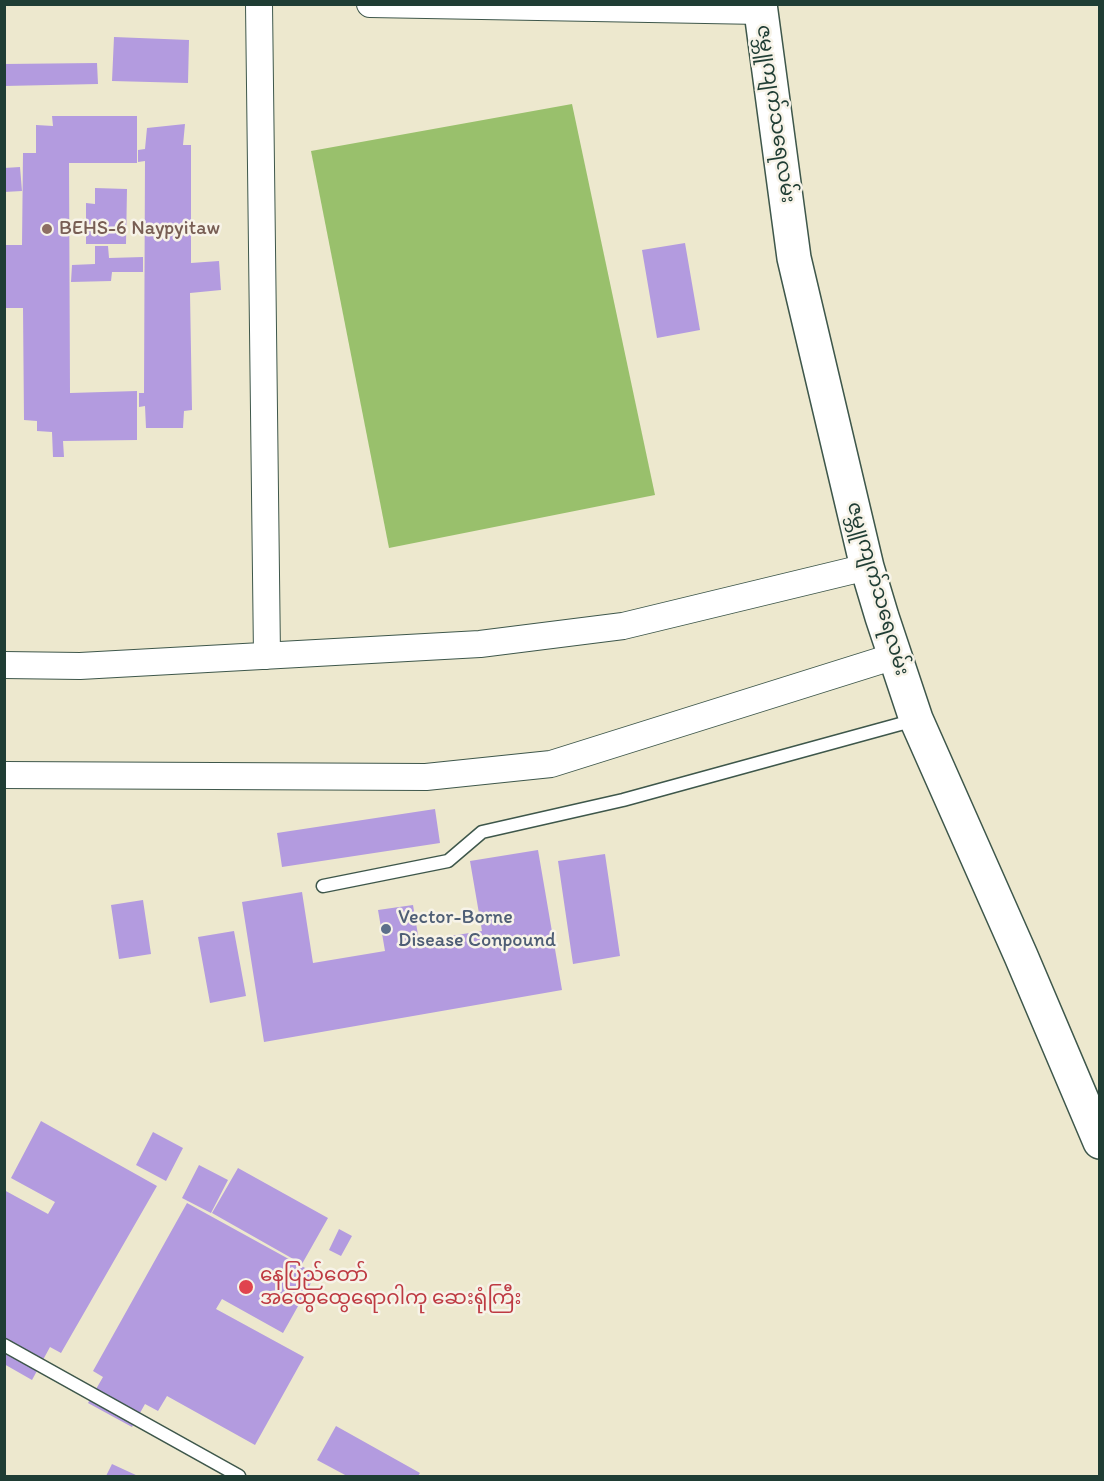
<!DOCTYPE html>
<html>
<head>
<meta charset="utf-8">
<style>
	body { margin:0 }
	#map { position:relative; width:1104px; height:1481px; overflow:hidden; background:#ede8ce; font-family:Itim,sans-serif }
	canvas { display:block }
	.frame { position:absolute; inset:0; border:6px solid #1f3d34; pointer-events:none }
</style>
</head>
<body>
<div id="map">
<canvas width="1104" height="1481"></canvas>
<div class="frame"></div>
</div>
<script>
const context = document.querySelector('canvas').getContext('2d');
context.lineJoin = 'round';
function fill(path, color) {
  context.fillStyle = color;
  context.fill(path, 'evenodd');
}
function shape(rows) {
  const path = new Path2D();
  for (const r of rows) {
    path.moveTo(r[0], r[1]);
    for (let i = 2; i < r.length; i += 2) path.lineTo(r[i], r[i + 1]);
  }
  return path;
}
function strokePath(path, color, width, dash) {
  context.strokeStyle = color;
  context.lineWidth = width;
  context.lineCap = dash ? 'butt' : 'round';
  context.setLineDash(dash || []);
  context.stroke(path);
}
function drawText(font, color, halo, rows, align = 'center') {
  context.font = font + ' Itim,"Noto Sans Myanmar",sans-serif';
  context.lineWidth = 5;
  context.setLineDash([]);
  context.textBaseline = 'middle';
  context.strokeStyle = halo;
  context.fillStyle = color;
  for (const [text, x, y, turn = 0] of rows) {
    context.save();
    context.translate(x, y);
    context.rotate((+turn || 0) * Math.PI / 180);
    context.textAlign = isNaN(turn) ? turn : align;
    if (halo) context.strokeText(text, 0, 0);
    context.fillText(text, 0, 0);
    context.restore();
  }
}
const green = shape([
	[572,104,655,495,389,548,311,151]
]);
const building = shape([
	[114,37,189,40,188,83,112,81],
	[97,63,98,84,4,86,4,64],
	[52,116,137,116,137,163,69,163,70,393,137,391,137,440,63,441,64,457,53,457,52,432,37,431,37,421,24,420,23,308,4,308,4,245,22,245,23,153,36,153,36,125,53,126],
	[185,124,183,145,191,145,191,263,219,261,221,290,190,293,192,410,184,411,183,428,146,428,145,406,139,407,139,393,144,393,145,161,138,162,138,150,145,149,147,128],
	[20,167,22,191,4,192,4,168],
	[95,188,127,189,126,244,86,244,86,203,95,204],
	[685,243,700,330,657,338,642,250],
	[95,246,108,246,109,258,143,257,143,272,112,272,111,281,71,282,72,265,95,264],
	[435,809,440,843,282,867,277,833],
	[538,850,562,990,264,1042,242,902,302,892,313,963,385,951,378,910,413,905,419,941,482,931,470,861],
	[605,854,620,956,573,964,558,861],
	[143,900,151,954,119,959,111,905],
	[234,931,246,996,210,1003,198,937],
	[41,1121,157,1186,61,1353,50,1347,32,1380,4,1364,4,1190,48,1214,55,1202,11,1178],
	[153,1132,183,1148,166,1181,136,1165],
	[199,1165,228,1180,211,1213,182,1198],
	[238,1168,328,1218,302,1264,212,1213],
	[187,1203,316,1274,283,1333,222,1299,216,1309,304,1357,255,1445,167,1396,158,1411,145,1404,132,1427,88,1403,103,1377,93,1371],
	[339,1229,352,1236,341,1256,329,1250],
	[336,1426,420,1473,418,1476,347,1476,317,1460],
	[112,1464,138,1476,106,1476]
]);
const service = shape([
	[323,886,448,861,482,832,623,800,915,720],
	[4,1345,239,1476]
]);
const minor = shape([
	[259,4,267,656],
	[370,4,761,11],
	[4,665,80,666,480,644,623,626,867,567],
	[4,775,426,777,551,764,895,656]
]);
const secondary = shape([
	[760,4,794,258,867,567,882,617,916,719,1021,956,1100,1142]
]);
const markers = [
	[47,229,6,"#8d6e63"],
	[386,929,6,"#5c6f8a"],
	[246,1287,8,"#e0444e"]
];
const streetNames = [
	["ဇမ္ဘူကျက်သရေလမ်း",775,114,82],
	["ဇမ္ဘူကျက်သရေလမ်း",877,589,74]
];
const educationNames = [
	["BEHS-6 Naypyitaw",59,229]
];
const serviceNames = [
	["Vector-Borne",398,918],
	["Disease Conpound",398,941]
];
const healthNames = [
	["နေပြည်တော်",260,1276],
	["အထွေထွေရောဂါကု ဆေးရုံကြီး",260,1299]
];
fill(green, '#99c06c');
fill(building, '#b39bdf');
strokePath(service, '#3e574b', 15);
strokePath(minor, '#3e574b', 28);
strokePath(secondary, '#3e574b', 36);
strokePath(service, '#fff', 12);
strokePath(minor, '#fff', 26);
strokePath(secondary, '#fff', 33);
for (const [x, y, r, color] of markers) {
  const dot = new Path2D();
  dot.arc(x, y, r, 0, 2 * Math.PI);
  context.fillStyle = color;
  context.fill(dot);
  strokePath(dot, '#f7f3e8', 2);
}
drawText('20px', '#1f3d34', '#f7f3e8', streetNames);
drawText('20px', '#785e54', '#f7f3e8', educationNames, 'left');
drawText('20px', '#4e5e75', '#f7f3e8', serviceNames, 'left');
drawText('20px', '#be3a42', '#f7f3e8', healthNames, 'left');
</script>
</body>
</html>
